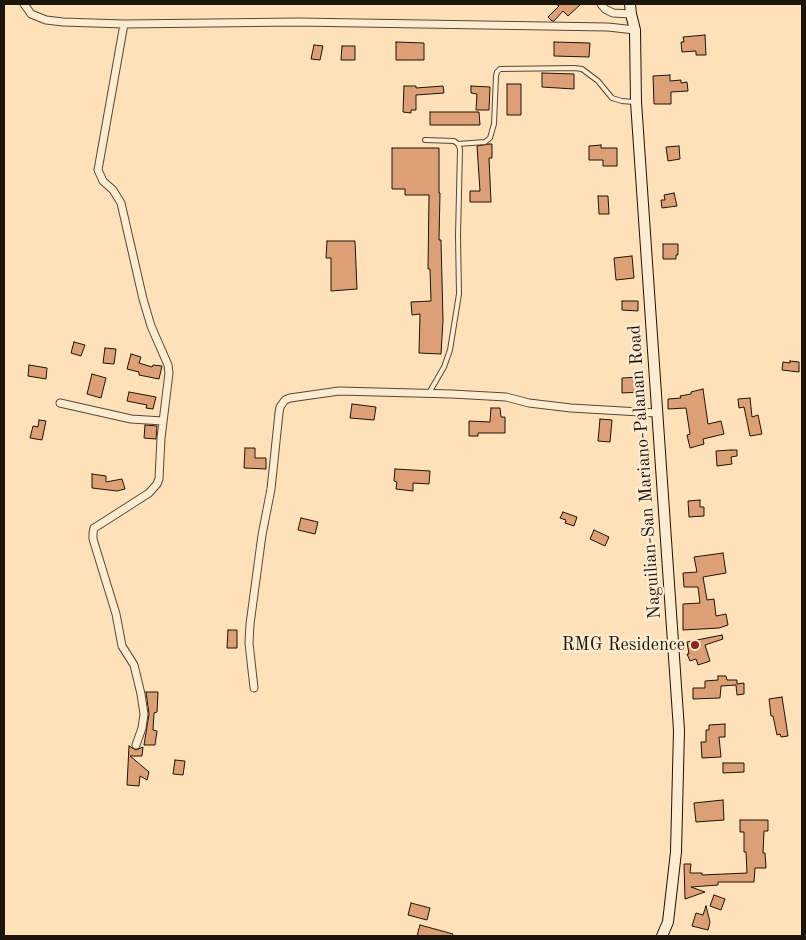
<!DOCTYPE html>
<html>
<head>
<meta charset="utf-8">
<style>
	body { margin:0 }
	#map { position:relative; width:806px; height:940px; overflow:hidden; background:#fee1b8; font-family:"Old Standard TT",serif }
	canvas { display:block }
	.frame { position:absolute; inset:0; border:5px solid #1c150a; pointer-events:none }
</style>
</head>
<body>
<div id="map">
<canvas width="806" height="940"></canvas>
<div class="frame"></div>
</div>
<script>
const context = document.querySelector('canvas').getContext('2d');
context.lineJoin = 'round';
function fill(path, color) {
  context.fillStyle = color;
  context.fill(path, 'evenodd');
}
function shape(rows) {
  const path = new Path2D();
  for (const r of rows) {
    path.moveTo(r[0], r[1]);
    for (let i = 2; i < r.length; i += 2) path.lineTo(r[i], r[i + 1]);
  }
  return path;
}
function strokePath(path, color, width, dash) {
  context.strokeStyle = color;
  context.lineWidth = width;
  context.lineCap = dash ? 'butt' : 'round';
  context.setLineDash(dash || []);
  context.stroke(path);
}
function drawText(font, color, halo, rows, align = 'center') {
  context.font = font + ' "Old Standard TT",serif';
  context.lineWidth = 4.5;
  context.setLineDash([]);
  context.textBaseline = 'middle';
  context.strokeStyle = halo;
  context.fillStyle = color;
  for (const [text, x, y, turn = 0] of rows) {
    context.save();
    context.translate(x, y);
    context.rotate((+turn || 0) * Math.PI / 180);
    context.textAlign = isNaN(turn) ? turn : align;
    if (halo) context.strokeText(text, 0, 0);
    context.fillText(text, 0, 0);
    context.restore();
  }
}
const building = shape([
	[556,4,581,4,568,16,563,11,554,21,552,21,548,17,559,6,556,4],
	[705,35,706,55,696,55,696,51,682,52,681,42,684,42,683,37,705,35],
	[396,42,424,43,424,60,396,60,396,42],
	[554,42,590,43,589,57,554,56,554,42],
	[314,45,323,46,320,60,311,59,314,45],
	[342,46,355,46,355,60,341,60,342,46],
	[542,73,574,74,574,89,542,87,542,73],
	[670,75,670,81,681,80,681,83,687,82,688,91,671,92,671,104,654,104,653,76,670,75],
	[507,84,521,84,521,115,507,115,507,84],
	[404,86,416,86,416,88,443,86,444,93,416,95,416,110,411,110,411,113,403,112,404,86],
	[471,86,490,87,489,110,476,110,477,94,471,93,471,86],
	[430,112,479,112,480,125,430,125,430,112],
	[489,144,492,144,492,158,489,158,491,202,470,202,470,191,480,191,477,146,489,144],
	[601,145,601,148,617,148,617,166,603,166,603,160,589,160,589,146,601,145],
	[679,146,680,159,668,161,666,147,679,146],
	[392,148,439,148,439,193,440,193,439,240,441,240,443,320,441,354,419,353,420,314,412,315,411,302,431,301,430,269,428,269,429,195,405,195,405,189,392,189,392,148],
	[674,193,677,206,662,208,661,200,665,200,664,195,674,193],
	[598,196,608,196,609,214,599,214,598,196],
	[327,241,355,241,357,289,331,291,331,258,326,258,327,241],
	[663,244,678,244,678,255,676,255,676,259,663,259,663,244],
	[632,256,634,278,616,280,614,258,632,256],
	[622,301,638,301,638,311,622,310,622,301],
	[74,342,85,345,81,356,71,353,74,342],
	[105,348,116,349,114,364,103,363,105,348],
	[131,354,141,357,139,363,152,367,153,365,162,366,159,379,139,375,139,372,127,369,131,354],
	[790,361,799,362,799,372,782,370,783,362,790,363,790,361],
	[29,365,47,368,46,379,28,376,29,365],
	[92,374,106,378,101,398,87,394,92,374],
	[640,377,640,392,622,393,622,378,640,377],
	[703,389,708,424,721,421,724,434,703,439,704,444,690,448,687,435,690,434,686,408,668,409,668,399,681,398,680,396,691,394,691,392,703,389],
	[129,392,156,397,153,409,146,408,147,405,127,401,129,392],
	[750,398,752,417,758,415,762,434,750,436,744,407,739,408,738,399,750,398],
	[352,404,376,407,374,420,350,418,352,404],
	[491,408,500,408,501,417,505,417,505,433,478,433,478,436,469,436,469,421,490,422,491,408],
	[600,419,612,420,610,442,598,441,600,419],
	[39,420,46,421,42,440,30,438,33,426,38,427,39,420],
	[145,425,157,426,156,439,144,438,145,425],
	[245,448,255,448,255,458,266,458,266,469,244,468,245,448],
	[731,450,737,450,737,456,731,457,732,464,717,466,716,451,731,450],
	[395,469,430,471,429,484,413,483,413,491,396,489,397,482,394,481,395,469],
	[92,474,106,476,106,482,122,479,125,489,117,491,92,488,92,474],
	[700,500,700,507,704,507,704,516,689,517,688,501,700,500],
	[563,512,577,517,574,526,565,523,566,520,560,518,563,512],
	[301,518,318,522,315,534,298,530,301,518],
	[594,530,609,537,605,546,590,539,594,530],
	[723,553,726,573,703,577,707,600,714,599,716,616,726,614,728,625,719,628,683,630,683,604,700,603,698,587,684,587,683,573,697,572,694,557,723,553],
	[228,630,237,630,237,648,227,648,228,630],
	[722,635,723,639,705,645,710,661,698,665,696,659,690,661,687,654,689,654,687,642,722,635],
	[718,676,726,676,727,680,737,680,737,684,744,683,744,694,737,695,736,685,721,686,720,698,693,699,693,688,705,688,705,681,718,680,718,676],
	[146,692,158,692,157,712,154,713,153,730,157,731,155,745,144,745,149,714,146,692],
	[782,697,788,736,781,737,780,734,777,735,773,716,771,716,769,699,782,697],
	[725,724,725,737,719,737,721,757,702,758,701,742,706,742,706,730,709,730,709,725,725,724],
	[129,746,136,750,143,747,142,756,130,756,149,772,147,780,140,776,139,786,127,785,129,746],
	[175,760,185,761,183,775,173,774,175,760],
	[723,763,744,763,744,772,723,773,723,763],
	[723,800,724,820,696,822,694,803,723,800],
	[740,820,768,820,768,831,764,831,763,853,765,853,766,868,755,868,754,882,718,882,718,885,691,887,705,892,685,899,684,864,691,864,690,873,702,873,702,875,747,873,746,852,744,852,744,832,740,832,740,820],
	[714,895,725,899,721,910,710,906,714,895],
	[411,903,430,908,427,920,408,915,411,903],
	[706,906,710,922,708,930,692,926,696,913,703,915,706,906],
	[420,925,453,934,452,936,417,936,420,925]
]);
const lane = shape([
	[425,140,454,141,458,144,460,149,458,236,459,294,450,350,444,367,429,393],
	[458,144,485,142,490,138,494,124,496,76,497,72,500,69,574,68,582,69,598,81,612,98,622,101,634,102]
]);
const street = shape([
	[24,4,31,14,46,20,63,22,124,24,298,22,608,27,635,30],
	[601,4,605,9,613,13,631,14],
	[124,24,98,170,103,181,113,190,121,203,143,299,151,326,168,365,169,373,161,438,159,479,157,484,149,493,99,525,94,528,93,533,93,539,116,614,122,646,134,665,141,694,144,714,142,728,136,745],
	[60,403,131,419,163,421],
	[254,688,249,643,250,624,262,535,271,489,279,413,280,407,285,400,290,398,339,391,452,394,506,397,529,403,571,408,657,413]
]);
const secondary = shape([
	[630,4,631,14,635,30,636,102,679,730,676,852,668,922,662,936]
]);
const markers = [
	[695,645,5,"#8f2418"]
];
const streetNames = [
	["Naguilian-San Mariano-Palanan Road",645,472,-94]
];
const poiNames = [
	["RMG Residence",685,645]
];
fill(building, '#dd9f75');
strokePath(building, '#1c150a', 1);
strokePath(lane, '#544836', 6);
strokePath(street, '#544836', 9);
strokePath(secondary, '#1c150a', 12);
strokePath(lane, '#feecd1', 4);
strokePath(street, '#feecd1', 7);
strokePath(secondary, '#feecd1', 10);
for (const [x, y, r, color] of markers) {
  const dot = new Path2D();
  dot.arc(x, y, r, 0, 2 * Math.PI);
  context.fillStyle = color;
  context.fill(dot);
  strokePath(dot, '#feecd1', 2);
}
drawText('18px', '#1c150a', '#feecd1', streetNames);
drawText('18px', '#1c150a', '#feecd1', poiNames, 'right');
</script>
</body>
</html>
